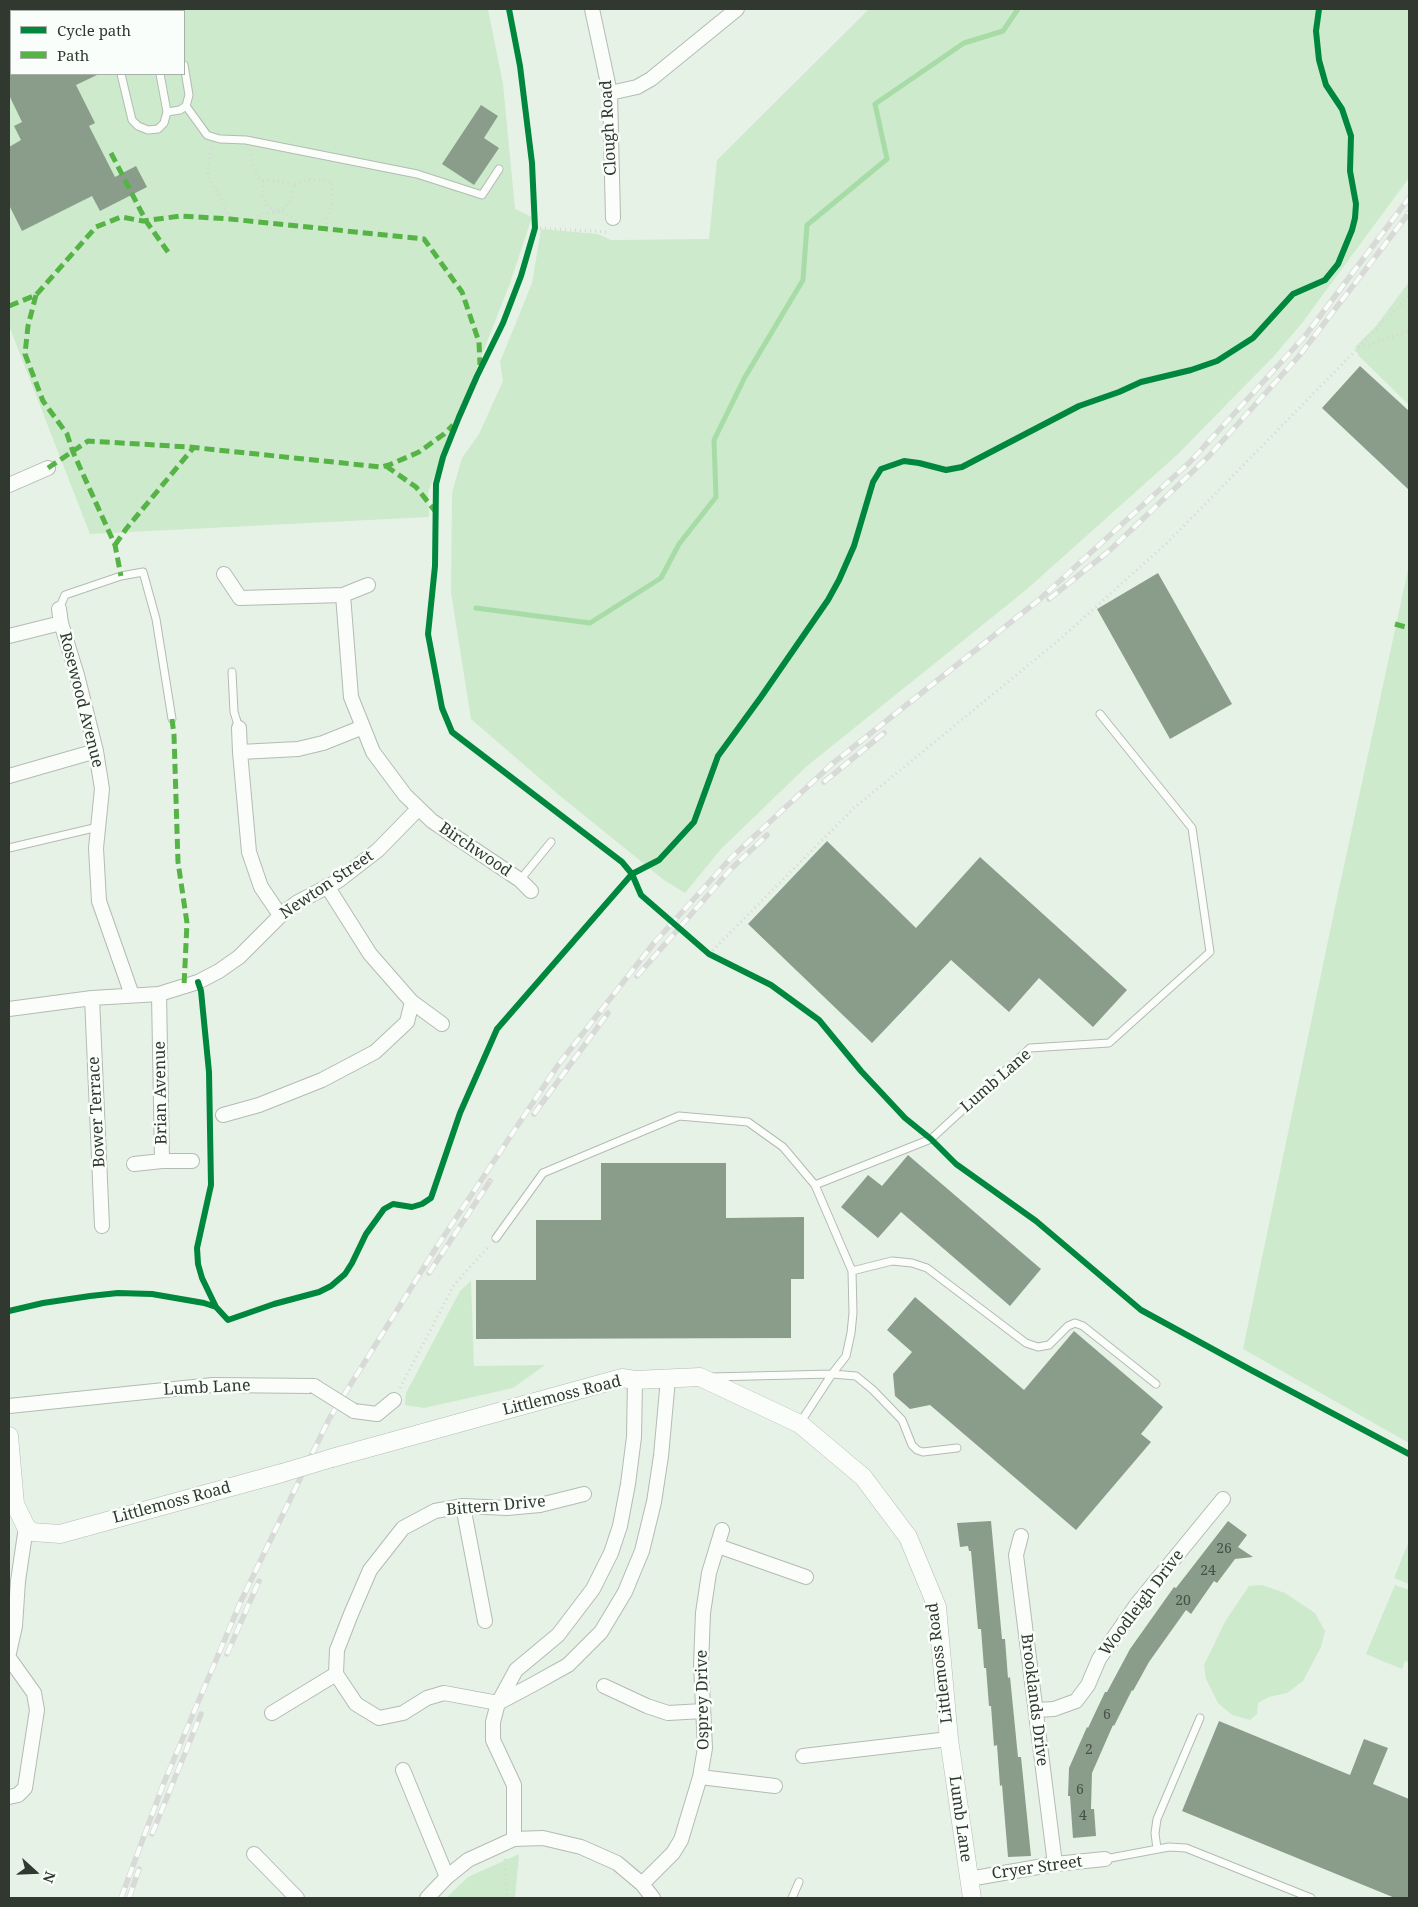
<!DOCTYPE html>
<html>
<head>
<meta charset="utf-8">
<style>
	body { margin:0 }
	#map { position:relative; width:1418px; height:1907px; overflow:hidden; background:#e7f2e7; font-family:"Noto Serif",serif }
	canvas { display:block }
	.frame { position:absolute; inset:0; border:10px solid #303830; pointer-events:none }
	.legend { position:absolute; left:10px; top:10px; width:175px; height:65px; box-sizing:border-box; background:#fafefa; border:1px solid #a9afa9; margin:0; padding:6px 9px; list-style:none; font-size:15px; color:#303830 }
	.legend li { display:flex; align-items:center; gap:10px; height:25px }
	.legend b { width:25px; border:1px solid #a9afa9 }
	.north { position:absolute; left:10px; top:1847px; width:50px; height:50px; -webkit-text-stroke:4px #fafefa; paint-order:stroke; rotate:110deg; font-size:14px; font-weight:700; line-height:20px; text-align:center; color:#303830 }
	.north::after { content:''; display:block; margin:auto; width:18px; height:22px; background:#303830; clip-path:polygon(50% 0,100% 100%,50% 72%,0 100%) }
</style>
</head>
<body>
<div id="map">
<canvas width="1418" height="1907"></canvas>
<div class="frame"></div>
<ul class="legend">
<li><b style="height:6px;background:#00873e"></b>Cycle path</li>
<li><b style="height:6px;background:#56b346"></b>Path</li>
</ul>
<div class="north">N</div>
</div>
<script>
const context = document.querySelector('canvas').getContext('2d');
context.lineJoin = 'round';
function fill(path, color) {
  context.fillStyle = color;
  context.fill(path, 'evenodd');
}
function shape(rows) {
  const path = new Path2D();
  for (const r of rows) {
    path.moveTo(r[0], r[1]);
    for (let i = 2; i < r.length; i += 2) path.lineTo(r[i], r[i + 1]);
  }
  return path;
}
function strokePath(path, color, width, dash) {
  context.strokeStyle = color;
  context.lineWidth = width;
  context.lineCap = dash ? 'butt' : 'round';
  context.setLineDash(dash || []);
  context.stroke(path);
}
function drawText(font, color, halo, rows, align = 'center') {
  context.font = font + ' "Noto Serif",serif';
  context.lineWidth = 5;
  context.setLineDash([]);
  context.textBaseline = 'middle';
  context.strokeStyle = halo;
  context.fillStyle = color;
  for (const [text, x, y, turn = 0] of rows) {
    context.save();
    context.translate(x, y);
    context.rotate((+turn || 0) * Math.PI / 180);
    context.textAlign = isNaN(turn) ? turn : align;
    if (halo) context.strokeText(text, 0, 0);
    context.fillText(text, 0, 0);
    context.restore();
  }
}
const green = shape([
	[9,9,488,9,503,84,515,209,532,217,509,286,428,492,429,517,90,534,9,326],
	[11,11,184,11,184,74,11,74],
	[869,9,1409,9,1409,178,1302,323,1274,356,1178,454,1026,590,807,766,721,849,685,893,664,880,559,795,471,719,451,593,452,493,462,458,479,434,503,381,500,362,532,283,541,229,598,234,611,240,709,239,717,160],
	[1409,282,1409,405,1359,356,1355,347,1376,326],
	[1409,565,1409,1443,1243,1349,1334,912],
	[471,1281,474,1366,545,1365,513,1388,424,1408,405,1405,406,1393,460,1291],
	[1409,1541,1409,1584,1394,1578],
	[1262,1585,1285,1593,1315,1613,1325,1631,1321,1647,1303,1681,1287,1693,1269,1697,1258,1703,1257,1714,1250,1720,1232,1715,1218,1703,1206,1679,1204,1665,1226,1620,1249,1586],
	[1395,1585,1409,1590,1409,1662,1405,1661,1402,1669,1366,1654],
	[519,1854,515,1898,446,1898,468,1877]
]);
const stream = shape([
	[476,608,590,623,661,578,679,544,716,497,714,440,745,377,803,280,807,225,887,159,875,104,964,43,1003,31,1018,9]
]);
const building = shape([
	[9,74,99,74,76,85,95,123,89,126,115,177,136,166,147,187,100,211,92,196,22,231,9,205,9,147,21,140,14,126,22,122,9,95],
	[481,105,498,116,484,138,499,148,474,185,442,164],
	[1360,366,1409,411,1409,490,1322,408],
	[1158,573,1232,704,1170,739,1097,609],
	[827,841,916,928,980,857,1127,990,1093,1027,1039,978,1009,1012,951,960,872,1043,748,924],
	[908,1155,1041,1269,1010,1306,901,1212,878,1238,841,1207,868,1175,882,1186],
	[601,1163,726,1163,726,1218,804,1217,804,1279,791,1279,791,1338,476,1339,476,1280,536,1280,536,1220,601,1220],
	[915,1297,1024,1390,1074,1331,1163,1407,1141,1434,1151,1442,1076,1530,930,1405,910,1409,895,1396,893,1374,912,1352,887,1330],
	[991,1521,1002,1639,1005,1639,1008,1678,1010,1677,1018,1757,1021,1757,1031,1856,1008,1857,1002,1785,1000,1786,997,1745,994,1746,991,1706,989,1706,986,1668,984,1668,981,1629,978,1629,971,1551,969,1551,968,1546,960,1547,957,1523],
	[1228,1521,1247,1535,1238,1547,1253,1557,1235,1559,1217,1583,1214,1581,1191,1614,1186,1610,1149,1662,1133,1691,1132,1690,1114,1726,1113,1725,1092,1773,1091,1809,1094,1809,1096,1836,1073,1838,1070,1796,1068,1796,1069,1768,1087,1727,1088,1728,1105,1692,1107,1692,1130,1649,1174,1587,1176,1588],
	[1219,1721,1350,1775,1364,1739,1388,1748,1373,1784,1409,1799,1409,1898,1395,1898,1182,1811]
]);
const path = shape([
	[211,148,207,175,222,199,230,219],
	[249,150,257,177,263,181,263,197,267,206,276,212,259,214,255,222],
	[263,181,267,180,295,184,290,202,285,208,276,212,285,213,296,221,298,226],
	[295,184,309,179,332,182,333,203,327,215,325,229],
	[535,228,607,232],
	[1359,348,1409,331],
	[709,954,854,808,1059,640,1169,541,1409,296],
	[400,1388,454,1285,489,1246],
	[505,1859,507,1898]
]);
const service = shape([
	[90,9,91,11],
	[138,9,140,11],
	[171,9,172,11],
	[26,11,31,9],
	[9,20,11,18],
	[121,74,132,120,138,126,148,130,158,129,164,123,167,112],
	[160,74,167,112,180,110,186,106,189,95,184,65],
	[186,106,207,135,213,137,220,139,246,140,417,174,482,195,499,169],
	[59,609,65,595,121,576,143,572,156,619,172,719],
	[232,672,234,712,239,728],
	[9,848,98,827],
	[520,880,551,842],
	[496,1238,543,1173,679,1116,748,1122,783,1147,815,1185],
	[852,1271,892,1261,912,1263,927,1268,1026,1343,1038,1347,1049,1345,1068,1326,1075,1323,1083,1326,1156,1384],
	[712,1377,832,1374,856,1376,873,1390,902,1420,912,1445,917,1450,923,1452,957,1448],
	[800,1423,832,1374,846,1356,851,1333,853,1313,852,1271,815,1185,931,1139,1030,1048,1109,1043,1210,952,1192,828,1100,714],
	[1157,1849,1155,1833,1157,1819,1200,1718],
	[1105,1859,1169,1847,1186,1848,1311,1898],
	[792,1898,799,1882]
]);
const minor = shape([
	[592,9,610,93,613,218],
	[610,93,637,87,651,79,737,9],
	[9,485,48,468],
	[224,574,240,598,343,595,368,585],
	[343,595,351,697,373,752,405,795,432,821,520,880,531,891],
	[59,609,61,623,77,675,96,751,102,789,96,848,99,901,132,995],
	[9,636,61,623],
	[239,728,240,752],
	[9,776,96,751],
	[280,915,261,887,249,852,240,752,298,749,323,743,363,727],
	[159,994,162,1161,192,1161],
	[92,998,102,1226],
	[412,1002,442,1024],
	[9,1009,92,998,159,994,198,982,219,971,239,957,283,913,298,902,338,881,378,850,418,809],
	[223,1115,259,1105,322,1080,375,1052,407,1022,412,1002,370,954,327,886],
	[134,1164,162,1161],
	[9,1406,213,1385,314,1386],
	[354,1411,377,1414,394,1400],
	[463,1506,485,1621],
	[1021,1536,1016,1555,1055,1864],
	[718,1546,806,1577],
	[9,1653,15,1626,18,1581,26,1527],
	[9,1658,34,1693,37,1710,25,1788,18,1795,9,1797],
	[604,1686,647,1706,668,1713,703,1711],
	[498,1703,444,1693,427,1698,403,1713,379,1718,356,1704,336,1674,337,1650,351,1614,370,1570,403,1528,435,1511,463,1506,507,1508,540,1505,584,1494],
	[498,1703,532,1685,568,1665,601,1632,625,1592,642,1551,654,1502,661,1456,668,1379],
	[1036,1710,1054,1709,1076,1701,1088,1685,1099,1659,1137,1604,1223,1499],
	[272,1713,336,1674],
	[803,1756,949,1739],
	[403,1770,447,1877],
	[700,1777,775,1786],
	[514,1839,514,1785,493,1740,493,1722,498,1703,516,1670,558,1635,593,1589,611,1553,620,1526,628,1484,634,1437,635,1380],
	[254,1854,297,1898],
	[969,1879,1055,1864,1105,1859],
	[642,1884,673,1853,681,1840,700,1777,705,1748,701,1665,703,1613,709,1573,722,1530],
	[427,1898,447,1877,468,1860,514,1839,543,1838,581,1847,617,1863,642,1884,653,1898]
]);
const tertiary = shape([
	[9,1436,15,1504,26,1527,32,1532,60,1534,282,1473],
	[332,1458,622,1378,635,1380,700,1377,800,1424,863,1477,908,1537,937,1607,949,1739,972,1898]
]);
const rail = shape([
	[1049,599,1109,551,1209,456,1299,356,1409,213],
	[824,782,884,733],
	[637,976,731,869,767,835],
	[534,1114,608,1013],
	[429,1273,490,1181],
	[227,1654,259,1581],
	[152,1834,201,1714],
	[121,1898,163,1785,241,1601,329,1419,436,1248,558,1065,654,943,731,858,832,764,1040,599,1190,462,1305,336,1409,198],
	[129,1898,139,1869]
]);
const minorBridge = shape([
	[314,1386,354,1411]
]);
const tertiaryBridge = shape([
	[282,1473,332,1458]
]);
const quiet = shape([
	[111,153,146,221,168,252],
	[36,295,28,326,25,354,43,401,67,434,73,452,115,545,121,576],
	[9,306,36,295,96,227,121,217,143,221,181,216,230,219,424,239,462,292,479,342,480,365],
	[386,466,416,487,435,511],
	[48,468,88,441,189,447,381,467,389,465,419,452,444,434,453,425],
	[115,545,126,529,194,447],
	[1395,624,1409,628],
	[172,719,174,735,178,862,187,923,184,986]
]);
const cycleway = shape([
	[509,9,520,66,532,163,535,228,521,276,503,323,477,376,459,417,443,457,436,484,435,566,428,634,442,708,452,732,622,862,632,874,641,895,709,954,771,985,819,1020,861,1071,905,1118,931,1139,956,1164,1036,1221,1141,1310,1251,1370,1409,1454],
	[198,982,201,991,209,1072,211,1185,197,1248,198,1264,202,1278,216,1307],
	[9,1311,43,1303,90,1296,118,1293,152,1294,204,1303,216,1307,228,1320,274,1304,319,1292,331,1286,345,1274,352,1263,366,1234,384,1209,393,1204,412,1207,422,1204,431,1198,460,1113,497,1029,632,874,659,860,694,822,718,756,761,697,828,600,839,580,854,546,873,482,881,469,904,461,919,463,946,470,962,467,1079,406,1119,392,1141,382,1191,370,1217,361,1253,338,1293,294,1325,280,1338,264,1352,230,1355,218,1356,204,1350,171,1351,136,1342,109,1326,85,1319,60,1316,31,1319,9]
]);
const numberNames = [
	["26",1224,1549],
	["24",1208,1571],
	["20",1183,1601],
	["6",1107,1715],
	["2",1089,1750],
	["6",1080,1790],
	["4",1083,1816]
];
const streetNames = [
	["Clough Road",609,128,-93],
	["Rosewood Avenue",81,700,76],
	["Birchwood",475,850,34],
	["Newton Street",327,885,-34],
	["Lumb Lane",996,1081,-41],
	["Brian Avenue",161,1093,-91],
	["Bower Terrace",97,1112,-93],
	["Lumb Lane",207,1388,-3],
	["Littlemoss Road",562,1396,-14],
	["Littlemoss Road",172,1503,-15],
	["Bittern Drive",496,1506,-5],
	["Woodleigh Drive",1142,1603,-53],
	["Littlemoss Road",940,1663,-97],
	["Osprey Drive",703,1700,-91],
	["Brooklands Drive",1034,1700,83],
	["Lumb Lane",960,1819,82],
	["Cryer Street",1037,1868,-8]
];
fill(green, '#cdeacc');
strokePath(stream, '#a7dca7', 5);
fill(building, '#8a9d8b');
strokePath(service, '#b3bbb3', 9);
strokePath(minor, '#b3bbb3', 16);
strokePath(tertiary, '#b3bbb3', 19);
strokePath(path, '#d4d7d4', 3, [1, 4]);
strokePath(service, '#fbfdfb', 7);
strokePath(minor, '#fbfdfb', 14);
strokePath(tertiary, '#fbfdfb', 18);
strokePath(rail, '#d8dad8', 5.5);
strokePath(rail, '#fafefa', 4, [11]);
strokePath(minorBridge, '#b3bbb3', 16, []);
strokePath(tertiaryBridge, '#b3bbb3', 19, []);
strokePath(minorBridge, '#fbfdfb', 14);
strokePath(tertiaryBridge, '#fbfdfb', 18);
strokePath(quiet, '#56b346', 5, [10, 5]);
strokePath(cycleway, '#00873e', 6);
drawText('14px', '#465147', null, numberNames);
drawText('16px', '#303830', '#fafefa', streetNames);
</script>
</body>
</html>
